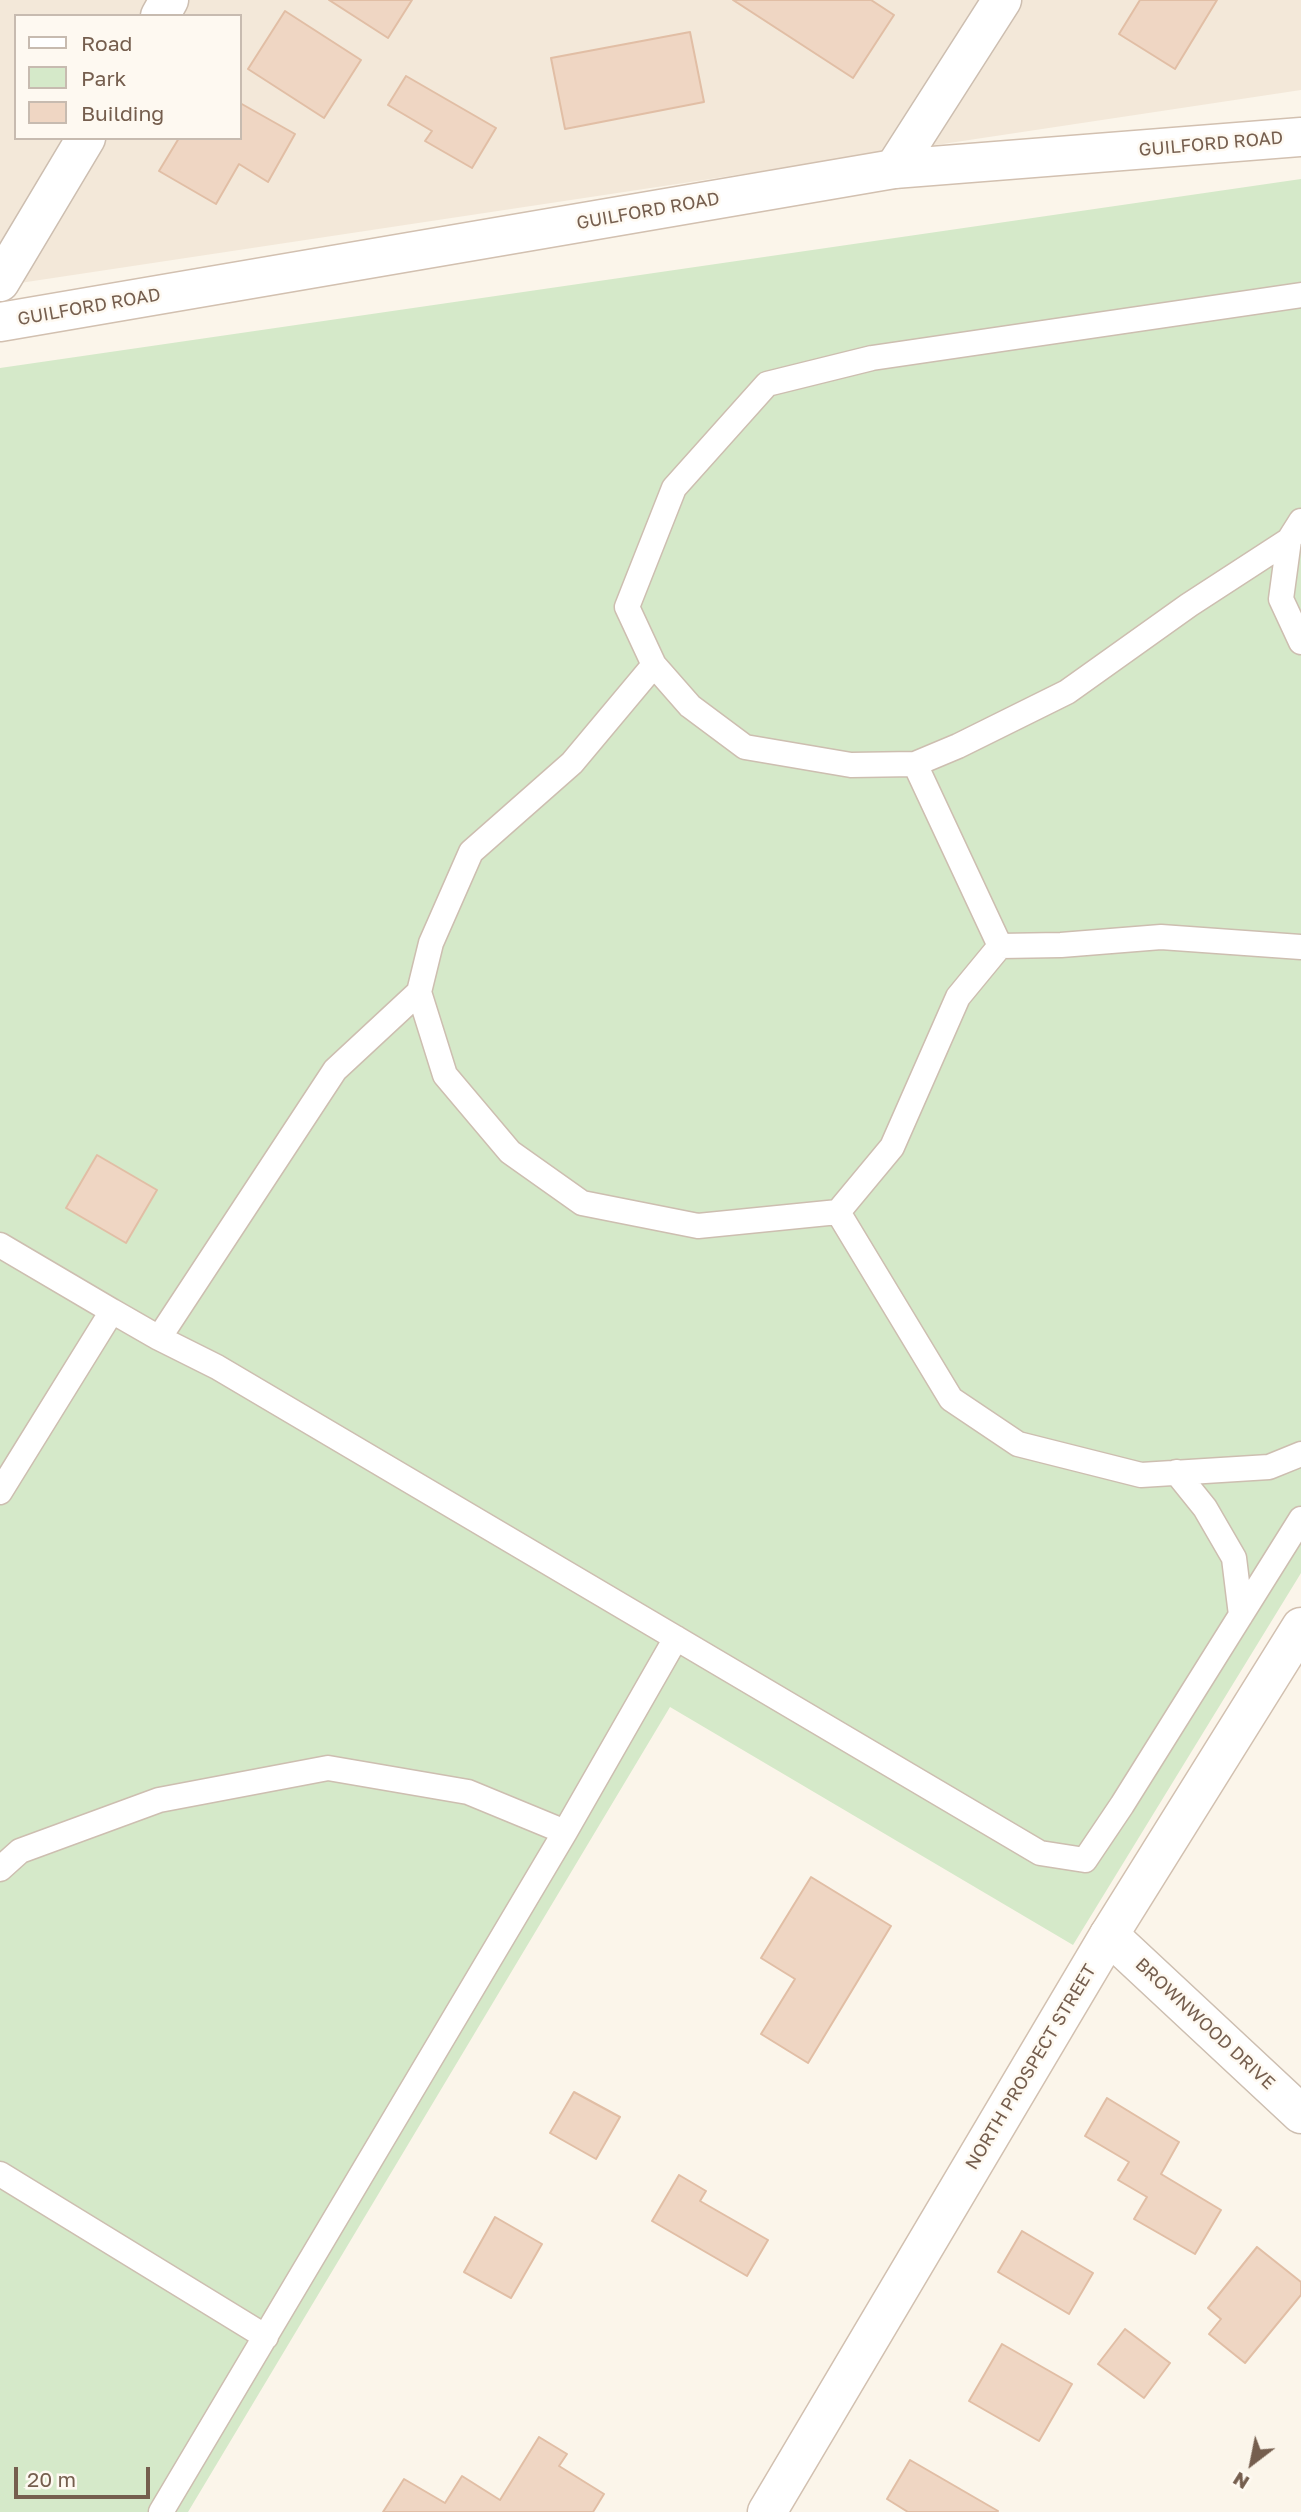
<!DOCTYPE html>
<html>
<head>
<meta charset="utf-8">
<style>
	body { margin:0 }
	#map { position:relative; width:1301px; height:2512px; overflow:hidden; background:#fbf5ea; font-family:"Golos Text",sans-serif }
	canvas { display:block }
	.legend { position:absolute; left:14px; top:14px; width:228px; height:126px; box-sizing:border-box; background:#fef9f1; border:2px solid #c7bbb0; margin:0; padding:9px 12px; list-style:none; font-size:21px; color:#755e4e }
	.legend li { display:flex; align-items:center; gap:14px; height:35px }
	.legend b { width:35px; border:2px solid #c7bbb0 }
	.north { position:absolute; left:1217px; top:2428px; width:70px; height:70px; -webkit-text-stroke:5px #fef9f1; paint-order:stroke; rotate:212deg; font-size:19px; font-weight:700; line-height:28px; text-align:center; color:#755e4e }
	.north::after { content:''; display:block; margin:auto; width:24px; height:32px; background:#755e4e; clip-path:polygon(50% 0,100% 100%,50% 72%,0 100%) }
	.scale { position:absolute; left:14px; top:2467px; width:136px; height:32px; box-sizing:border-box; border:4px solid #755e4e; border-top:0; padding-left:9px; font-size:21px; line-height:24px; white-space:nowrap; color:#755e4e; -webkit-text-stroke:5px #fef9f1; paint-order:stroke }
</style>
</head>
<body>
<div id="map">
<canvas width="1301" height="2512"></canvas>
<ul class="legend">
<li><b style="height:9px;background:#fff"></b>Road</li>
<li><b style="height:19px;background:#d5e9c9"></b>Park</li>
<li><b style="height:19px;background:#efd6c3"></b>Building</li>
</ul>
<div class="north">N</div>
<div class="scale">20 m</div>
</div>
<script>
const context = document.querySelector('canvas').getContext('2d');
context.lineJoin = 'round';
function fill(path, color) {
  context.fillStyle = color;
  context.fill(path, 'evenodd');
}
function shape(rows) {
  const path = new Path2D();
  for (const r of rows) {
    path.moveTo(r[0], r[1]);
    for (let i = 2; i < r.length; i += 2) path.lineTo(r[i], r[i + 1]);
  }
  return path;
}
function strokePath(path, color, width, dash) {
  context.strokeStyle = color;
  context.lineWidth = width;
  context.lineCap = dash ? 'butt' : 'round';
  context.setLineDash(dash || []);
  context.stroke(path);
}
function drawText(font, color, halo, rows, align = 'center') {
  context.font = font + ' "Golos Text",sans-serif';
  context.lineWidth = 5;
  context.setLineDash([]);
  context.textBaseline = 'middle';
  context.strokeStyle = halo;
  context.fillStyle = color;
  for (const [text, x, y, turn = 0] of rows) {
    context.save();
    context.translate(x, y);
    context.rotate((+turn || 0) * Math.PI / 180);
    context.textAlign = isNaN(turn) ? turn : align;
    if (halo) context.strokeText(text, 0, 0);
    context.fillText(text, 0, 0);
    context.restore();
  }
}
const residential = shape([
	[0,0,1301,0,1301,90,0,286],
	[16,16,240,16,240,138,16,138]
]);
const green = shape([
	[1301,179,1301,1573,1073,1945,670,1707,188,2512,0,2512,0,368]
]);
const building = shape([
	[329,0,412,0,388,38,329,0],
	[733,0,871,0,894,15,853,78,733,0],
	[1140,0,1217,0,1175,69,1119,34,1140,0],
	[285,11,361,60,324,118,248,69,285,11],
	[690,32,704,102,565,129,551,58,690,32],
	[406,76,496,128,472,168,425,141,432,131,388,105,406,76],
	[240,103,295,134,268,182,239,164,216,204,159,171,179,138,240,138,240,103],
	[97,1155,157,1190,126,1243,66,1208,97,1155],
	[811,1877,891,1926,808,2063,761,2034,795,1979,761,1958,811,1877],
	[574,2092,620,2117,596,2159,550,2133,574,2092],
	[1107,2098,1179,2142,1161,2174,1221,2210,1195,2254,1134,2219,1147,2197,1118,2180,1129,2162,1085,2136,1107,2098],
	[679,2175,706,2191,700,2201,768,2240,747,2276,652,2221,679,2175],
	[495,2217,542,2244,511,2298,464,2272,495,2217],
	[1022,2231,1093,2273,1069,2314,998,2272,1022,2231],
	[1257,2247,1301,2282,1301,2295,1245,2363,1209,2334,1221,2319,1208,2308,1257,2247],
	[1125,2329,1170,2363,1144,2398,1098,2364,1125,2329],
	[1002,2344,1072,2384,1039,2441,969,2401,1002,2344],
	[539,2437,567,2454,559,2466,604,2494,593,2512,383,2512,404,2479,445,2503,462,2476,500,2500,539,2437],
	[910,2460,998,2511,997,2512,908,2512,887,2499,910,2460]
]);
const lane = shape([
	[1301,521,1289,540,1281,599,1301,642],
	[654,665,690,706,745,747,851,765,915,764,958,746,1067,692,1189,605,1289,540],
	[915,764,1000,946],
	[419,992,431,943,471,852,572,763,654,665,627,607,674,488,767,384,872,358,1301,295],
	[838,1212,892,1147,958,997,1000,946,1061,945,1161,937,1301,947],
	[0,1245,112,1311,0,1492],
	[112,1311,159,1338,335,1070,419,992,445,1075,510,1152,582,1203,698,1226,838,1212,951,1399,1018,1444,1141,1475,1269,1467,1301,1454],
	[159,1338,217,1367,1040,1853,1085,1860,1122,1805,1301,1519],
	[1176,1472,1205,1508,1234,1558,1241,1615],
	[0,1869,20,1851,159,1800,328,1768,468,1792,565,1832],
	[0,2174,266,2337],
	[161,2512,565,1832,676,1638]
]);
const street = shape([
	[160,16,169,0],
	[894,169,1002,0],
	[0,282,86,138],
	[1109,1935,1301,2114]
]);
const secondary = shape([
	[0,322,894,169,1301,137],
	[767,2512,1109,1935,1301,1627]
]);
const streetNames = [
	["GUILFORD ROAD",1211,144,-5],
	["GUILFORD ROAD",648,211,-10],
	["GUILFORD ROAD",89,307,-10],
	["BROWNWOOD DRIVE",1205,2024,43],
	["NORTH PROSPECT STREET",1031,2067,-59]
];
fill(residential, '#f3e8d9');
fill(green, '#d5e9c9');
fill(building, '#efd6c3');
strokePath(building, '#e1bea5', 2);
strokePath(lane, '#cdbeb0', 27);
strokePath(street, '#cdbeb0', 41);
strokePath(secondary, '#d2c0b0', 41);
strokePath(lane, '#fff', 24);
strokePath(street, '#fff', 38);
strokePath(secondary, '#fff', 38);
drawText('18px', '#755e4e', '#fef9f1', streetNames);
</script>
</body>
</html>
